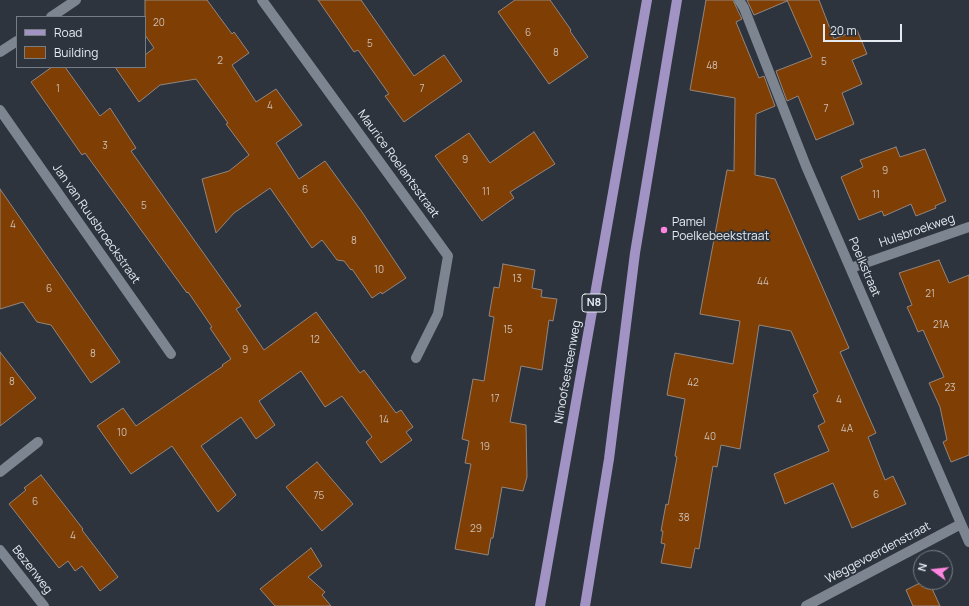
<!DOCTYPE html>
<html>
<head>
<meta charset="utf-8">
<style>
	body { margin:0 }
	#map { position:relative; width:969px; height:606px; overflow:hidden; background:#2d343e; font-family:Manrope,sans-serif }
	canvas { display:block }
	.legend { position:absolute; left:16px; top:16px; width:130px; height:52px; box-sizing:border-box; background:#2d343e; border:1px solid #777d85; margin:0; padding:5px 7px; list-style:none; font-size:12px; color:#e5eaf0 }
	.legend li { display:flex; align-items:center; gap:8px; height:20px }
	.legend b { width:20px; border:1px solid #777d85 }
	.north { position:absolute; left:913px; top:550px; width:40px; height:40px; box-sizing:border-box; background:#2d343e; border:1px solid #777d85; border-radius:50%; rotate:285deg; font-size:11px; font-weight:700; line-height:16px; text-align:center; color:#e5eaf0 }
	.north::after { content:''; display:block; margin:auto; width:14px; height:18px; background:#fe85e0; clip-path:polygon(50% 0,100% 100%,50% 72%,0 100%) }
	.scale { position:absolute; left:823px; top:24px; width:79px; height:18px; box-sizing:border-box; border:2px solid #e5eaf0; border-top:0; padding-left:5px; font-size:12px; line-height:14px; white-space:nowrap; color:#e5eaf0; -webkit-text-stroke:3px #2d343e; paint-order:stroke }
</style>
</head>
<body>
<div id="map">
<canvas width="969" height="606"></canvas>
<ul class="legend">
<li><b style="height:5px;background:#a293c5"></b>Road</li>
<li><b style="height:11px;background:#7f3e03"></b>Building</li>
</ul>
<div class="north">N</div>
<div class="scale">20 m</div>
</div>
<script>
const context = document.querySelector('canvas').getContext('2d');
context.lineJoin = 'round';
function fill(path, color) {
  context.fillStyle = color;
  context.fill(path, 'evenodd');
}
function shape(rows) {
  const path = new Path2D();
  for (const r of rows) {
    path.moveTo(r[0], r[1]);
    for (let i = 2; i < r.length; i += 2) path.lineTo(r[i], r[i + 1]);
  }
  return path;
}
function strokePath(path, color, width, dash) {
  context.strokeStyle = color;
  context.lineWidth = width;
  context.lineCap = dash ? 'butt' : 'round';
  context.setLineDash(dash || []);
  context.stroke(path);
}
function drawText(font, color, halo, rows, align = 'center') {
  context.font = font + ' Manrope,sans-serif';
  context.lineWidth = 3.5;
  context.setLineDash([]);
  context.textBaseline = 'middle';
  context.strokeStyle = halo;
  context.fillStyle = color;
  for (const [text, x, y, turn = 0] of rows) {
    context.save();
    context.translate(x, y);
    context.rotate((+turn || 0) * Math.PI / 180);
    context.textAlign = isNaN(turn) ? turn : align;
    if (halo) context.strokeText(text, 0, 0);
    context.fillText(text, 0, 0);
    context.restore();
  }
}
const building = shape([
	[145,0,207,0,232,34,234,32,249,53,232,65,256,102,276,89,302,125,276,143,299,179,325,161,362,212,406,278,382,294,381,292,372,298,352,269,351,270,344,261,337,260,322,240,312,248,270,188,234,213,216,233,202,179,229,171,249,155,226,124,228,123,196,79,160,85,139,102,115,67,145,67,145,55,154,48,145,35,145,0],
	[318,0,361,0,414,76,444,55,462,81,404,122,385,96,389,94,358,50,354,52,318,0],
	[515,0,550,0,571,30,570,31,588,57,549,84,498,12,515,0],
	[706,0,733,0,738,11,742,19,736,22,759,78,764,76,775,106,756,114,755,175,775,179,849,348,840,352,876,433,868,437,885,480,893,476,906,504,852,528,833,483,785,504,774,474,829,451,818,426,825,422,813,395,818,392,791,331,759,325,740,449,721,445,717,467,713,466,699,549,695,548,691,568,661,563,665,544,661,543,663,531,661,531,666,504,668,505,677,457,675,456,685,399,667,395,671,372,675,353,733,364,740,321,700,314,727,170,734,171,735,98,690,90,706,0],
	[747,0,787,0,787,1,754,15,747,0],
	[787,0,819,0,834,39,857,30,867,54,852,60,862,84,842,93,854,124,816,140,798,96,787,101,776,71,812,57,787,0],
	[52,67,65,67,100,116,110,108,136,148,131,151,241,306,236,309,264,350,316,312,360,373,364,370,396,413,401,410,413,427,406,432,412,440,381,463,366,442,372,437,342,396,325,407,301,371,259,401,275,425,256,439,241,417,201,446,236,495,218,512,172,446,131,474,97,426,123,408,136,426,223,366,222,365,231,359,210,328,212,327,188,292,187,293,85,153,82,155,31,82,52,67],
	[534,132,555,164,510,192,514,198,482,221,435,156,469,133,490,163,534,132],
	[896,147,900,157,925,149,946,201,935,206,936,208,916,216,911,204,884,216,882,211,859,220,841,177,863,167,860,160,896,147],
	[0,189,120,362,91,383,51,325,37,322,23,302,0,309,0,189],
	[939,260,949,283,969,275,969,455,951,462,943,442,947,440,940,407,929,383,944,377,923,330,918,332,913,320,907,307,912,305,899,273,939,260],
	[503,264,535,270,532,288,542,290,541,297,557,299,553,321,549,320,542,370,521,366,510,422,526,425,527,477,523,491,502,487,493,538,491,538,488,555,455,549,471,464,465,463,469,441,462,439,473,379,484,381,494,317,489,316,494,287,499,288,503,264],
	[0,352,36,398,0,426,0,352],
	[317,462,353,504,322,531,286,487,317,462],
	[41,475,83,529,82,530,118,577,100,591,82,566,75,571,68,561,59,568,9,504,26,490,24,488,41,475],
	[311,548,322,566,308,577,325,592,322,595,331,606,275,606,260,589,311,548],
	[922,582,929,582,940,606,913,606,906,590,922,582]
]);
const street = shape([
	[262,0,448,256,438,314,416,358],
	[739,0,744,8,806,166,969,542],
	[51,17,76,0],
	[0,52,17,41],
	[0,110,171,354],
	[851,268,969,227],
	[0,472,38,442],
	[0,550,44,606],
	[806,606,961,524]
]);
const primary = shape([
	[540,606,647,0],
	[585,606,609,459,635,253,677,0]
]);
const markers = [
	[664,230,4,"#fe85e0"]
];
const numberNames = [
	["20",159,23],
	["6",528,33],
	["5",370,44],
	["8",556,53],
	["2",220,61],
	["5",824,62],
	["48",712,66],
	["1",58,89],
	["7",422,89],
	["4",270,106],
	["7",826,109],
	["3",105,146],
	["9",465,160],
	["9",885,171],
	["6",305,190],
	["11",486,192],
	["11",876,195],
	["5",144,206],
	["4",13,225],
	["8",354,241],
	["10",379,270],
	["13",517,279],
	["44",763,282],
	["6",49,289],
	["21",930,294],
	["21A",941,325],
	["15",508,330],
	["12",315,340],
	["9",245,350],
	["8",93,354],
	["8",12,382],
	["42",693,383],
	["23",950,388],
	["17",495,399],
	["4",839,400],
	["14",384,420],
	["4A",847,429],
	["10",122,433],
	["40",710,437],
	["19",485,447],
	["6",876,495],
	["75",319,496],
	["6",35,502],
	["38",684,518],
	["29",476,529],
	["4",73,536]
];
const shields = [
	[594,303,24]
];
const shieldNames = [
	["N8",594,303]
];
const streetNames = [
	["Maurice Roelantsstraat",398,164,54],
	["Jan van Ruusbroeckstraat",96,224,55],
	["Hulsbroekweg",917,231,-19],
	["Poelkstraat",864,267,67],
	["Ninoofsesteenweg",568,372,-80],
	["Weggevoerdenstraat",878,553,-28],
	["Bezenweg",32,570,52]
];
const poiNames = [
	["Pamel",672,223],
	["Poelkebeekstraat",672,237]
];
fill(building, '#7f3e03');
strokePath(building, '#93867e', 1);
strokePath(street, '#7c8590', 10);
strokePath(primary, '#a293c5', 10);
for (const [x, y, r, color] of markers) {
  const dot = new Path2D();
  dot.arc(x, y, r, 0, 2 * Math.PI);
  context.fillStyle = color;
  context.fill(dot);
  strokePath(dot, '#2d343e', 1.5);
}
drawText('10px', '#ccbfb5', null, numberNames);
for (const [x, y, w] of shields) {
  const box = new Path2D();
  box.roundRect(x - w / 2, y - 9, w, 18, 3);
  context.fillStyle = '#2d343e';
  context.fill(box);
  strokePath(box, '#e5eaf0', 1);
}
drawText('bold 11px', '#e5eaf0', null, shieldNames);
drawText('12px', '#e5eaf0', '#2d343e', streetNames);
drawText('12px', '#e5eaf0', '#2d343e', poiNames, 'left');
</script>
</body>
</html>
